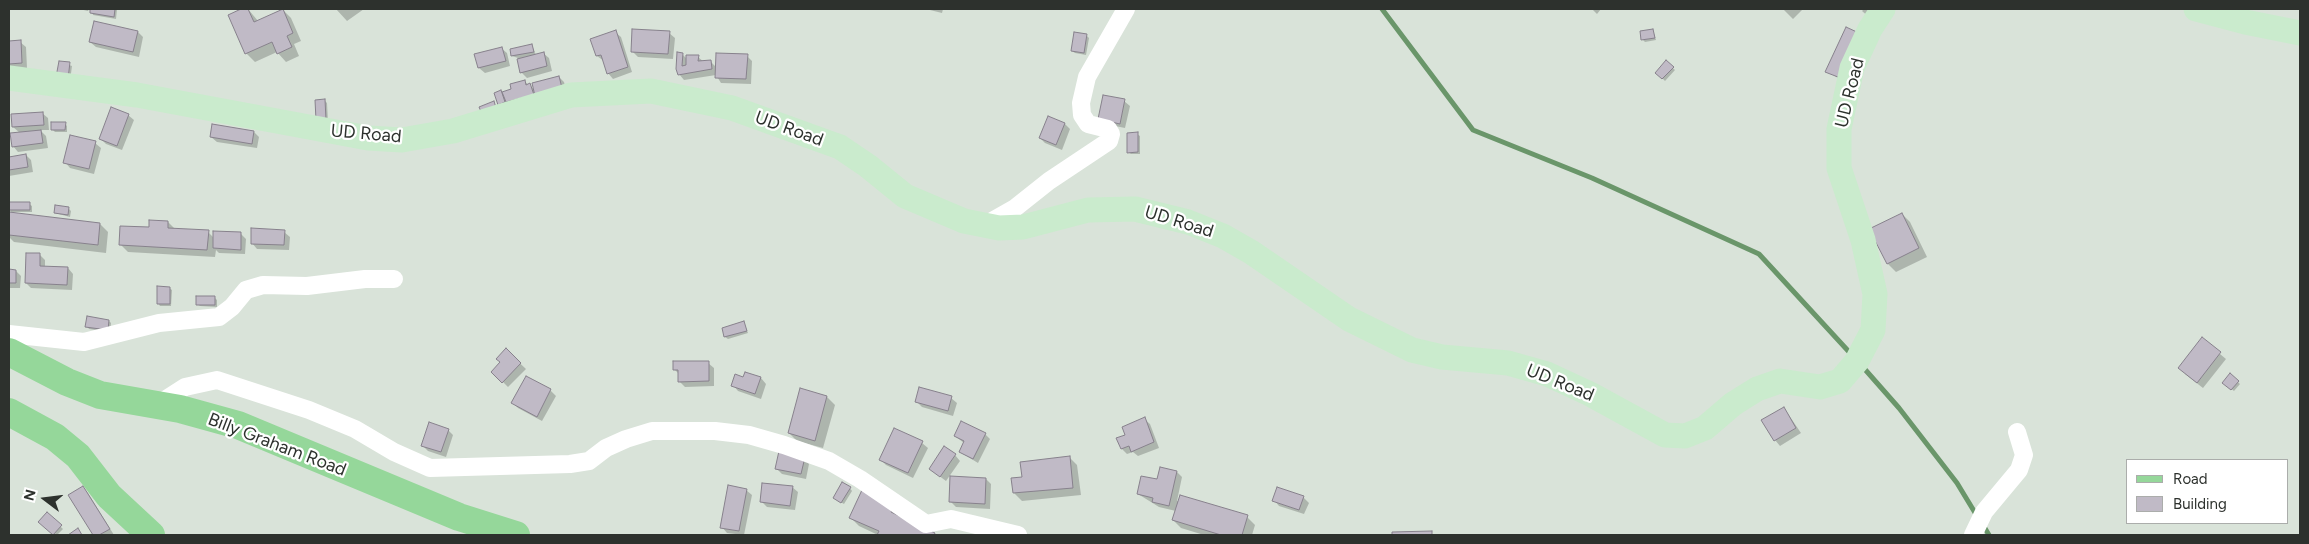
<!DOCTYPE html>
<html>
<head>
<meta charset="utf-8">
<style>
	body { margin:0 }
	#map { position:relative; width:2309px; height:544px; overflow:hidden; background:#d9e3d9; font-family:Figtree,sans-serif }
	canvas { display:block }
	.frame { position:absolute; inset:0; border:10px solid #2d312d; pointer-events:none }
	.legend { position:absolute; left:2126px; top:459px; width:162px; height:65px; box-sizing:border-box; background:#fff; border:1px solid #abadab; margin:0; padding:6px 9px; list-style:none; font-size:15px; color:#2d312d }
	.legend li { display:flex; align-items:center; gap:10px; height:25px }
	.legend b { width:25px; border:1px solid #abadab }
	.north { position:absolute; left:20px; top:474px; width:50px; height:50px; -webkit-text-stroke:4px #fff; paint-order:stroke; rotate:285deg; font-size:14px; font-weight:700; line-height:20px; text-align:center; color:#2d312d }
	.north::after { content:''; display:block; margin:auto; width:18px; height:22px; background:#2d312d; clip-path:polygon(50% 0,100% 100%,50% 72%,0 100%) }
</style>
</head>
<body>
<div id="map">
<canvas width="2309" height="544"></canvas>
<div class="frame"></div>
<ul class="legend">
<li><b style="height:6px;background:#95d79a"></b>Road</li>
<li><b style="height:14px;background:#c0bac6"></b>Building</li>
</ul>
<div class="north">N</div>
</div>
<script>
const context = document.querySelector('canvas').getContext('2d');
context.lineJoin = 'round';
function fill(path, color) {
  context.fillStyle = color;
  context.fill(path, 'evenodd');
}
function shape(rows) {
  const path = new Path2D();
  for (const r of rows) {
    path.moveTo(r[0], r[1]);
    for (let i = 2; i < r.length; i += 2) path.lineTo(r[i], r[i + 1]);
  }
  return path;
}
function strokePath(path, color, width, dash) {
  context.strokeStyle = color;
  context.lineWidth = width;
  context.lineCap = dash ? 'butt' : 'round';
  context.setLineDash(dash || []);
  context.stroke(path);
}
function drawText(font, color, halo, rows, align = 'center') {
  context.font = font + ' Figtree,sans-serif';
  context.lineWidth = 4.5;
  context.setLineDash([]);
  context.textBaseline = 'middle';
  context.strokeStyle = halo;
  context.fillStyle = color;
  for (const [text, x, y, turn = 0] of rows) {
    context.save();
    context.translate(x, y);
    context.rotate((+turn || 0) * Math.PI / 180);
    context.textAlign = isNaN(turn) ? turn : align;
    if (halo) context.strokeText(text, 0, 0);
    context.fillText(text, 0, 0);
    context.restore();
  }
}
const shadow = shape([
	[79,9,89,9,88,11],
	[92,9,117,9,116,19,93,15],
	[244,9,248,9,258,21,283,10,291,18,301,41,294,44,299,56,286,62,277,52,255,62,246,53,230,15],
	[336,9,364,9,347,21],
	[926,9,943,9,942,13],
	[1592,9,1601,9,1597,14],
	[1783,9,1803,9,1793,19],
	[1864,9,1879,9,1871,19,1862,11],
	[1653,30,1656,40,1645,42,1643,40],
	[138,32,143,37,139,57,96,47,90,42],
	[615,32,621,37,632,72,613,79,608,73,604,61,597,56],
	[669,33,675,38,673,59,638,57,632,51],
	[1858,34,1844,82,1827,71],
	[1086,35,1089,38,1086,55,1075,53,1072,51],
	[20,42,26,47,27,68,9,69,9,43],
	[532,46,536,55,543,53,549,58,552,71,527,78,522,73,518,58,512,56,511,50],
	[501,48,507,53,510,66,485,73,479,68],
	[682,54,687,59,698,57,704,62,711,62,716,67,747,56,752,61,751,84,721,83,716,75,684,80,679,74],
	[60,62,72,66,70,81],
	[1666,62,1675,70,1665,81,1657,73],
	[559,77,564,82,567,94,512,107,505,100,507,105,501,107,502,93,513,90,524,81,535,90],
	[317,101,325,101,327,103,328,122],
	[1124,101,1130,106,1125,128,1105,124],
	[42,113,48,118,49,130,40,130,46,136,48,148,18,152,13,146,20,133,13,127],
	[128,115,134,120,122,150,106,144,101,139],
	[1049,117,1065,124,1070,129,1062,150,1045,143,1040,138],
	[65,124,67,126,67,132,55,132,52,129],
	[254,132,259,137,257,148,217,142,211,137],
	[1137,134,1140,136,1140,154,1131,154,1128,152],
	[95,143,101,148,94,174,70,168,65,162],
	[26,155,31,160,33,172,9,176,9,158],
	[9,203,29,204,32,206,32,212,13,212,13,214,100,224,108,232,106,253,14,242,9,237,9,213,11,214],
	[68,208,71,211,70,217,55,213],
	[1902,214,1910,222,1927,257,1896,272,1888,264],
	[168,222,176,230,208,232,214,238,241,234,246,239,245,254,219,253,216,250,215,257,128,252,120,244],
	[284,232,290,237,289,250,257,249,252,243],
	[40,255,45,260,45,267,68,268,73,274,72,290,31,288,26,283],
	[9,271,16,271,21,276,20,288,9,288],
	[169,288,172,290,171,306,160,306,158,303],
	[214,297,217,300,217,307,200,306,197,304],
	[109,321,111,323,110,332,89,329,87,326],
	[744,323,748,333,728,339,725,337],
	[2202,339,2226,359,2203,388,2185,374],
	[506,350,526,369,508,387,493,372,502,362],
	[708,363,714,368,714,386,685,387,679,381,679,374,675,370],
	[746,373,761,378,766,384,761,399,738,391,733,385,744,378],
	[2230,375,2240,384,2234,391,2224,383],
	[526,377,550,390,556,396,542,421,518,408,513,403],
	[827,397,835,405,823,448,797,441,789,433],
	[951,398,957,403,953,416,922,407,916,401],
	[1784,408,1801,433,1780,446,1775,440],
	[1144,419,1150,424,1159,448,1138,456,1133,452,1127,454,1122,449,1127,435],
	[448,430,453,435,446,457,428,451,422,445],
	[985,434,990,439,978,463,960,452,964,443,955,436],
	[922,443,928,448,913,478,886,465,880,459],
	[955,455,960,461,946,481,930,469],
	[1069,457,1077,465,1081,495,1022,501,1014,493,1023,478],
	[804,458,809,464,806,479,782,474,776,468],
	[1177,472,1182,477,1177,501,1247,517,1255,525,1252,535,1204,535,1181,528,1173,520,1176,511,1159,507,1138,494],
	[986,479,991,484,990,509,956,507,951,502],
	[83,487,88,493,114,535,94,535,70,496],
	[792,487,798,492,795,510,767,507,762,502],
	[850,488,852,491,844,504,837,500],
	[746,490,752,495,744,535,727,533,722,527],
	[863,491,934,535,935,535,878,535,859,526,851,518],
	[1303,497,1309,503,1304,514,1279,506,1274,500],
	[47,514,63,529,57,535,40,522]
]);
const stream = shape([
	[1382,9,1473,130,1592,178,1759,254,1851,354],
	[1862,366,1899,408,1957,483,1977,516],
	[1983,525,1989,535]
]);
const building = shape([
	[90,9,115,9,114,17,90,13,90,9],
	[241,9,248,9,254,22,283,9,293,33,287,36,292,47,277,54,272,42,245,54,228,15,241,9],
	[94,21,138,31,133,52,89,42,94,21],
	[1846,27,1859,33,1838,77,1825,72,1846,27],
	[632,29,670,31,668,54,631,52,632,29],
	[1653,29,1655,38,1641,40,1640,31,1653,29],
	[616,30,628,67,607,74,601,55,596,56,590,39,616,30],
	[1074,32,1087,34,1084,53,1071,51,1074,32],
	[21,40,22,63,9,64,9,41,21,40],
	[532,44,534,52,511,56,510,49,532,44],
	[502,47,506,61,478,68,474,54,502,47],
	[544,52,547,66,520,73,517,59,544,52],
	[677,52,683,53,682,66,686,65,686,55,699,55,698,61,711,60,712,69,678,75,676,69,677,52],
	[716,53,748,54,746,79,715,78,716,53],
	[1666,60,1674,67,1662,79,1655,73,1666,60],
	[59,61,70,62,68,79,56,77,59,61],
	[559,76,562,88,535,96,532,83,559,76],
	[525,80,526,85,530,83,534,95,506,102,502,92,511,89,510,84,525,80],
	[501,90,505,102,498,105,494,93,501,90],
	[1103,95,1125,99,1120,124,1098,119,1103,95],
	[325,99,326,120,316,120,315,100,325,99],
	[494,101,496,108,482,114,479,107,494,101],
	[111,107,129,114,117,146,99,139,111,107],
	[43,112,44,125,12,127,11,114,43,112],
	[1048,116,1065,123,1056,145,1039,138,1048,116],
	[51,122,66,122,65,130,51,130,51,122],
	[212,124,254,131,252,144,210,137,212,124],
	[41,130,43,143,12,147,10,133,41,130],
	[1138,132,1138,152,1127,153,1127,133,1138,132],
	[70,135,96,141,89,169,63,163,70,135],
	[26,154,28,167,9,170,9,157,26,154],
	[9,202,30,202,30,210,9,210,9,202],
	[55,205,69,207,68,215,54,213,55,205],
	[9,212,100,223,98,245,9,235,9,212],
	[1902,213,1919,248,1887,264,1869,229,1902,213],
	[149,220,168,221,168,228,209,230,207,250,119,245,120,226,149,227,149,220],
	[251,228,285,230,284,245,251,244,251,228],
	[213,231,241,232,241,250,213,248,213,231],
	[26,253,40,253,40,266,68,267,67,285,25,283,26,253],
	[9,269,16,270,16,283,9,283,9,269],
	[157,286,170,287,170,304,157,304,157,286],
	[196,296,215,296,215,305,196,305,196,296],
	[87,316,109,320,108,330,85,327,87,316],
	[744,321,747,331,724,337,722,328,744,321],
	[2202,337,2221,352,2197,383,2178,368,2202,337],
	[506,348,521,363,502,383,491,372,500,362,496,359,506,348],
	[673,361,709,361,709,381,678,382,678,370,673,370,673,361],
	[745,372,761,377,755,394,731,386,735,374,743,377,745,372],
	[2230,373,2239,381,2231,390,2222,383,2230,373],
	[526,376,551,389,537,417,511,403,526,376],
	[919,387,952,396,948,411,915,402,919,387],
	[800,388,827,396,815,441,788,433,800,388],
	[1784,407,1796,428,1774,441,1761,420,1784,407],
	[1145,417,1154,442,1131,452,1129,446,1121,449,1116,438,1125,435,1122,427,1145,417],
	[961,421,986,433,973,459,959,452,964,441,954,436,961,421],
	[429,422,449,429,441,452,421,446,429,422],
	[894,428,923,441,908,473,879,460,894,428],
	[944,446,956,454,940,477,929,469,944,446],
	[779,451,805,457,801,474,775,469,779,451],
	[1070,456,1073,488,1013,493,1011,478,1022,477,1020,462,1070,456],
	[1160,467,1177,471,1169,506,1152,502,1153,498,1137,494,1141,476,1157,479,1160,467],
	[950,476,986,478,985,504,949,502,950,476],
	[842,482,851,487,841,503,833,498,842,482],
	[762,483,793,486,790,506,760,502,762,483],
	[728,485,747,489,739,531,720,528,728,485],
	[83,486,110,529,99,535,93,535,68,495,83,486],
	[1277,487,1304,496,1299,510,1272,501,1277,487],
	[862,490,895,505,891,512,935,533,934,535,877,535,879,531,849,518,862,490],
	[1180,495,1248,515,1242,535,1221,535,1172,520,1180,495],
	[47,512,62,525,53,535,38,522,47,512],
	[78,528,82,535,68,535,78,528],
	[1432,531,1432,535,1392,535,1392,532,1432,531]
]);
const street = shape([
	[985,225,1015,208,1049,181,1109,141,1111,134,1108,129,1088,124,1082,115,1081,103,1087,77,1126,9],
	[9,334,84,342,159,323,219,317,232,307,246,290,263,285,307,286,365,279,394,279],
	[157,405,185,387,217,380,309,410,355,429,394,452,430,468,570,464,589,461,606,448,626,439,652,431,715,431,749,435,784,445,829,461,860,479,926,524,951,519,1018,535],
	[1973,535,1984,512,2019,470,2024,455,2017,432]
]);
const secondary = shape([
	[2196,9,2245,22,2300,33],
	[9,78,137,95,368,138,402,140,453,131,571,95,651,91,732,108,840,147,868,166,905,196,964,221,999,228,1023,227,1088,210,1135,209,1188,222,1223,236,1251,252,1349,319,1412,350,1442,357,1508,363,1547,374,1590,394,1665,435,1685,436,1705,428,1733,404,1757,389,1780,381,1820,387,1840,381,1857,361,1873,330,1875,294,1863,240,1839,168,1839,129,1852,68,1870,29,1883,9]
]);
const primary = shape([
	[9,352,67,382,100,395,180,409,238,425,459,517,516,535],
	[9,412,55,437,78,456,109,496,151,535]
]);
const streetNames = [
	["UD Road",1850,93,-76],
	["UD Road",789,129,20],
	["UD Road",366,134,5],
	["UD Road",1179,222,17],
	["UD Road",1560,383,22],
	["Billy Graham Road",277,445,21]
];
fill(shadow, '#0003');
strokePath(stream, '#6a966a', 5);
fill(building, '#c0bac6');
strokePath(building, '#87818c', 1);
strokePath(street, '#fff', 18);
strokePath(secondary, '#caebcd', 25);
strokePath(primary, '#95d79a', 28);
drawText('18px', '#2d312d', '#fff', streetNames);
</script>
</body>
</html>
